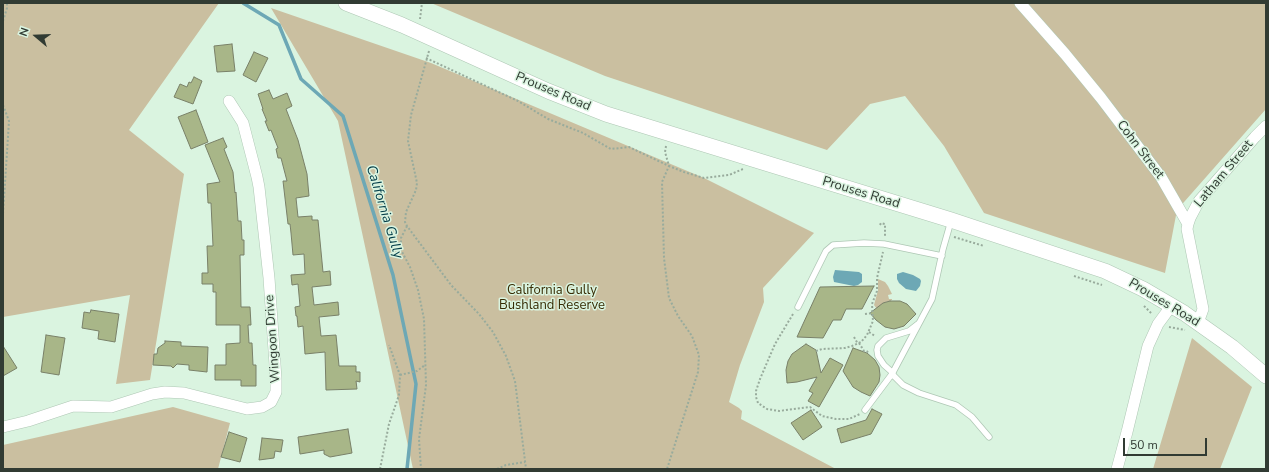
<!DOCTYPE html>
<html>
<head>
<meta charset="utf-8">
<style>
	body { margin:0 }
	#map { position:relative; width:1269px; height:472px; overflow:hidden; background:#daf4e0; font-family:"Nunito Sans",sans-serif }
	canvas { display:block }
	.frame { position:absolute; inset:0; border:4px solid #313b33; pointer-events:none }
	.north { position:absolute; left:16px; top:16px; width:40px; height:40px; -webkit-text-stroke:3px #daf4e0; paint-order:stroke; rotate:289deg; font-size:11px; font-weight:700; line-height:16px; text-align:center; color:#313b33 }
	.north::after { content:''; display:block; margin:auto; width:14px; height:18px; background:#313b33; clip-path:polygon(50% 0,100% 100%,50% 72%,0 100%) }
	.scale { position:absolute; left:1123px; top:438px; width:84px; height:18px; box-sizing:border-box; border:2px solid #313b33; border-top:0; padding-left:5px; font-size:12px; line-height:14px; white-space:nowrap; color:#313b33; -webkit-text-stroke:3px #daf4e0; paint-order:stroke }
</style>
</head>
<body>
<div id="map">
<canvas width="1269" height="472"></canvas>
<div class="frame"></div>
<div class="north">N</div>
<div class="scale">50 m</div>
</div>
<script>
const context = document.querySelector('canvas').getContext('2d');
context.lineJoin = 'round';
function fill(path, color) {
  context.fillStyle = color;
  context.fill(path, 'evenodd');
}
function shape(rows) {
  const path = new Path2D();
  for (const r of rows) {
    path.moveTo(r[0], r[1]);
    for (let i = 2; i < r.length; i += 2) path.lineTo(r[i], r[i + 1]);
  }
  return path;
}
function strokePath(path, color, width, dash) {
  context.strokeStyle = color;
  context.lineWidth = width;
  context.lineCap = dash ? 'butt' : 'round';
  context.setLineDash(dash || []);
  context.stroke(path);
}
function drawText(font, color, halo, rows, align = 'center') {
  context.font = font + ' "Nunito Sans",sans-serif';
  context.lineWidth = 3;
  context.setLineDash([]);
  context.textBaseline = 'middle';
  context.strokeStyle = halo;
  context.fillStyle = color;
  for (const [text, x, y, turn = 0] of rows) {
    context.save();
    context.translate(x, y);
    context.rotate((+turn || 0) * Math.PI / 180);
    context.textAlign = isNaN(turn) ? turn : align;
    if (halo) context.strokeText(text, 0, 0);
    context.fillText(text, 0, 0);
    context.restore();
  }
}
const green = shape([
	[3,3,219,3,129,130,184,174,150,380,116,384,130,295,3,317],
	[431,3,1266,3,1266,109,1177,210,1165,273,984,213,944,146,905,96,870,104,827,150,605,76],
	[271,8,431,63,704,178,814,233,763,288,764,302,740,365,729,402,739,408,742,411,741,419,836,469,413,469,338,121],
	[878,279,885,282,888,286,892,294,888,295,889,299,892,299,892,300,883,303,877,309,874,305,878,290],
	[1192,338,1252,387,1220,469,1153,469],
	[173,407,230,423,218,469,3,469,3,445]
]);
const water = shape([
	[835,270,859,272,862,274,862,282,858,285,854,286,834,282,833,277],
	[903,272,913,275,920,279,921,281,920,286,916,291,906,289,899,283,897,279,897,274]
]);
const stream = shape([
	[243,3,279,25,301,79,343,116,393,275,416,384,407,469]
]);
const building = shape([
	[232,44,235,71,217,72,214,46,232,44],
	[254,52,268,58,256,82,243,75,254,52],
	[194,77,202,81,193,104,174,97,180,84,187,87,189,82,191,83,194,77],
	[269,90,273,99,287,93,292,106,286,109,298,140,307,174,309,196,296,198,298,217,312,216,312,220,318,220,323,272,330,271,331,285,312,287,314,305,338,302,339,315,319,317,321,336,336,335,339,366,356,366,356,372,360,372,360,382,356,381,357,389,326,390,325,352,305,354,303,326,298,327,297,316,296,316,295,307,300,306,298,284,292,285,291,275,305,274,304,254,293,255,291,233,290,224,288,224,283,181,287,181,281,158,278,158,276,149,278,148,271,130,269,131,265,121,267,121,262,109,263,109,258,94,269,90],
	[196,110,208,142,191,149,178,117,196,110],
	[223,138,227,147,224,149,233,172,235,193,236,192,238,221,241,221,242,240,244,240,244,255,240,255,241,307,250,307,251,325,248,325,249,343,252,343,253,365,256,365,256,386,241,386,241,380,215,380,215,365,226,365,226,344,240,343,240,325,216,325,216,292,213,292,213,284,202,284,202,273,208,273,207,246,213,246,211,203,208,203,207,184,220,182,205,145,223,138],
	[874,286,862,309,846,309,841,320,833,320,823,338,797,337,820,287,874,286],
	[890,301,900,301,907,304,916,314,904,326,894,329,885,327,876,320,870,313,883,303,890,301],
	[91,310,119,314,115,342,98,339,99,331,82,328,84,312,90,313,91,310],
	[46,335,65,338,59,375,41,372,46,335],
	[165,341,181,342,181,346,208,347,207,372,189,370,189,365,177,364,173,368,171,366,153,365,154,354,157,354,158,348,165,343,165,341],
	[806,344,816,350,821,373,830,358,843,365,819,407,808,401,813,393,809,391,817,377,797,382,787,383,786,370,788,361,792,354,806,344],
	[3,346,17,368,3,376,3,346],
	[853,348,867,353,875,360,879,367,880,375,879,382,870,396,861,392,853,387,843,371,853,348],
	[872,409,882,414,871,434,841,443,837,429,866,420,872,409],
	[811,410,822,427,803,440,791,423,811,410],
	[348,429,352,453,330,457,324,454,324,450,300,454,298,437,348,429],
	[229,432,247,438,240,462,221,457,229,432],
	[262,438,283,440,281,452,275,451,274,458,259,460,262,438]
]);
const path = shape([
	[420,19,422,3],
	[3,21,7,8,7,3],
	[429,51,411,115,408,141,417,183,416,190,406,212,405,222,407,226,451,285,479,314,493,332,506,356,515,381,526,469],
	[426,58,518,101,548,119,583,133,611,149,629,147,669,166,662,182,664,258,669,298,678,316,692,336,699,355,698,372,667,469],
	[3,105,9,121,3,214],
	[666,146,665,152,669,166,684,172,704,178,729,175,743,169],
	[880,225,881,223,885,224,885,236],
	[407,226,401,238,401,250,410,267,418,290,424,319,426,385,419,439,421,469],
	[954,237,984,246],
	[1074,276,1102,285],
	[1144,306,1152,314],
	[793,314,775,344,760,379,756,391,756,397,758,403,767,409,779,411,810,407,822,416,836,419,849,419,860,414],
	[865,314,873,313],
	[1169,327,1185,330],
	[869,332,875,336],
	[854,337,858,344],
	[859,343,864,351,867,352,869,350],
	[816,351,822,349,845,348,852,346,861,342,867,335,873,321,872,304,877,291,877,278,883,252],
	[400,375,417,371,425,365],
	[380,469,389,424,399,395,400,375,389,345],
	[497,469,506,465,525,462]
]);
const lane = shape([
	[798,307,826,251,833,245,864,243,884,244,942,256],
	[893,373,884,365,878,356,877,350,878,346,886,338,909,331,918,324],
	[892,374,903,385,919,393,956,405,972,417,989,437],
	[865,410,892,374,932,299,943,249,951,221]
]);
const street = shape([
	[1020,3,1065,54,1101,98,1161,177,1188,224,1187,229,1203,309,1198,323],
	[1188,224,1190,218,1199,201,1255,137,1266,126],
	[3,427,28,421,73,406,111,407,152,394,165,392,184,393,247,409,262,407,271,402,276,392,276,379,269,278,259,187,257,177,243,123,229,101],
	[1117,469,1127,432,1148,346,1158,324,1172,305]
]);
const secondary = shape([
	[346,3,402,25,548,91,606,114,951,220,1105,271,1143,289,1184,313,1232,347,1266,376]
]);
const streetNames = [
	["Prouses Road",553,92,23],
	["Cohn Street",1140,150,53],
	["Latham Street",1224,174,-50],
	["Prouses Road",861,193,17],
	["Prouses Road",1164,303,31],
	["Wingoon Drive",273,339,-94]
];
const parkNames = [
	["California Gully",552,291],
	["Bushland Reserve",552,306]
];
const waterNames = [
	["California Gully",384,212,73]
];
fill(green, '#cabfa0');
fill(water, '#6da8b5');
strokePath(stream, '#6da8b5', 3.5);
fill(building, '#a8b688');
strokePath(building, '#798068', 1);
strokePath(lane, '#aec7b4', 7);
strokePath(street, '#aec7b4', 12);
strokePath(secondary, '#aec7b4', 16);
strokePath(path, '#98ab9c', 2, [2, 2]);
strokePath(lane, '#fff', 5.5);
strokePath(street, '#fff', 11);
strokePath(secondary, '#fff', 15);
drawText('13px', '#313b33', '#daf4e0', streetNames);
drawText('13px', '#372b03', '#daf4e0', parkNames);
drawText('italic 14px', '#033d48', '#daf4e0', waterNames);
</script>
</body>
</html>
